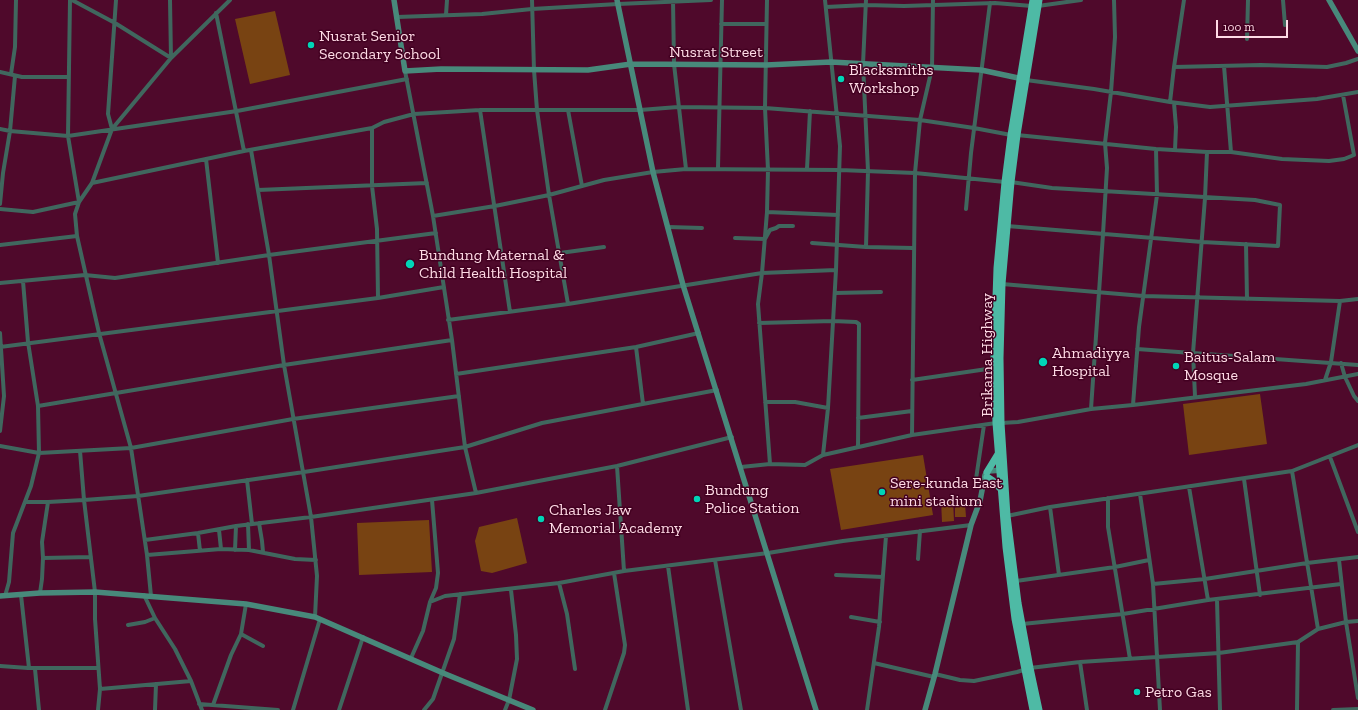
<!DOCTYPE html>
<html>
<head>
<meta charset="utf-8">
<style>
	body { margin:0 }
	#map { position:relative; width:1358px; height:710px; overflow:hidden; background:#4f092b; font-family:"Zilla Slab",serif }
	canvas { display:block }
	.scale { position:absolute; left:1216px; top:20px; width:72px; height:18px; box-sizing:border-box; border:2px solid #fedae5; border-top:0; padding-left:5px; font-size:12px; line-height:14px; white-space:nowrap; color:#fedae5; -webkit-text-stroke:3px #430021; paint-order:stroke }
</style>
</head>
<body>
<div id="map">
<canvas width="1358" height="710"></canvas>
<div class="scale">100 m</div>
</div>
<script>
const context = document.querySelector('canvas').getContext('2d');
context.lineJoin = 'round';
function fill(path, color) {
  context.fillStyle = color;
  context.fill(path, 'evenodd');
}
function shape(rows) {
  const path = new Path2D();
  for (const r of rows) {
    path.moveTo(r[0], r[1]);
    for (let i = 2; i < r.length; i += 2) path.lineTo(r[i], r[i + 1]);
  }
  return path;
}
function strokePath(path, color, width, dash) {
  context.strokeStyle = color;
  context.lineWidth = width;
  context.lineCap = dash ? 'butt' : 'round';
  context.setLineDash(dash || []);
  context.stroke(path);
}
function drawText(font, color, halo, rows, align = 'center') {
  context.font = font + ' "Zilla Slab",serif';
  context.lineWidth = 3;
  context.setLineDash([]);
  context.textBaseline = 'middle';
  context.strokeStyle = halo;
  context.fillStyle = color;
  for (const [text, x, y, turn = 0] of rows) {
    context.save();
    context.translate(x, y);
    context.rotate((+turn || 0) * Math.PI / 180);
    context.textAlign = isNaN(turn) ? turn : align;
    if (halo) context.strokeText(text, 0, 0);
    context.fillText(text, 0, 0);
    context.restore();
  }
}
const green = shape([
	[275,11,290,75,250,84,235,19],
	[1260,394,1267,444,1189,455,1183,404],
	[923,455,933,515,841,530,830,469],
	[941,500,953,500,954,521,942,522],
	[965,503,966,517,955,517,955,504],
	[517,518,527,563,492,573,481,571,475,541,479,527],
	[429,520,432,572,359,575,357,523]
]);
const street = shape([
	[72,0,115,23,171,58],
	[170,0,171,58],
	[532,0,534,70,537,110,549,195,568,304],
	[673,0,674,64,686,169],
	[767,0,765,108,768,170,767,212,762,273,758,304,770,464],
	[1283,0,1285,25],
	[1038,6,1081,0],
	[826,7,866,5,904,6,995,3,1032,6],
	[216,13,244,151],
	[446,15,447,0],
	[397,17,482,14,532,9,618,4,711,0],
	[721,24,766,24],
	[1247,39,1248,0],
	[1224,66,1231,152],
	[1174,67,1261,65,1327,67,1346,63,1358,59],
	[405,71,433,216,452,340,465,447,476,493],
	[0,72,22,77,68,77],
	[11,74,15,47,16,0],
	[1026,80,1094,89,1170,102,1210,107,1317,99,1358,92],
	[1170,102,1174,67,1184,0],
	[1174,103,1176,127,1175,150],
	[480,110,510,312],
	[568,110,582,186],
	[372,128,384,122,414,114,480,110,640,110,678,107,765,108,920,120,974,128,1011,135],
	[0,129,10,131,68,136,237,111,407,79],
	[112,129,108,114,116,0],
	[1017,135,1156,149,1207,152,1231,152,1282,159,1329,161,1344,159,1354,155,1343,95],
	[251,150,269,255,284,365,311,517,317,576,315,617],
	[206,159,218,263],
	[718,168,722,0],
	[807,169,810,111],
	[92,183,244,151,372,128,372,186,377,229,378,298],
	[258,190,427,183],
	[0,204,3,173,10,131,15,76],
	[0,209,33,212,79,202,68,136,70,0],
	[966,209,971,153,990,3],
	[767,212,838,215],
	[433,216,495,206,549,195,604,180,653,172,686,169,840,170,915,173,1005,182],
	[1007,226,1202,242,1278,246,1280,205,1255,200,1052,188,1011,182],
	[668,227,702,228],
	[735,238,765,239,770,230,776,228,779,226,793,226],
	[812,243,866,247,913,248],
	[1246,244,1247,299],
	[0,245,77,236],
	[866,247,868,171,863,64,866,0],
	[560,253,604,247],
	[0,283,85,275,115,278,269,255,436,233],
	[1002,284,1143,296,1340,301,1358,299],
	[835,293,881,292],
	[448,320,568,304,762,273,836,270],
	[759,323,833,321,856,322,859,324,858,447],
	[0,333,4,396,0,431],
	[0,347,378,298,444,287],
	[636,347,643,404],
	[1137,349,1358,365],
	[1341,363,1345,377,1354,396,1358,401],
	[456,374,636,347,699,333],
	[912,380,994,368],
	[1325,380,1331,362,1340,301],
	[1195,396,1193,353,1205,198,1207,152],
	[765,402,795,402,828,408],
	[1133,405,1139,327,1157,195,1156,149],
	[38,406,284,365,452,340],
	[1091,409,1103,234,1107,168,1105,143,1111,92,1115,37,1114,0],
	[858,418,912,411],
	[1001,423,1018,422,1091,409,1133,405,1306,384,1358,374],
	[912,435,915,173,920,120,932,68,933,0],
	[0,446,39,453,131,448,293,419,459,396],
	[80,451,84,500,95,592,95,619,100,689,98,710],
	[823,455,912,435,996,423],
	[1330,457,1358,532],
	[617,466,624,571],
	[741,467,770,464,805,465,823,455,828,408,836,270,840,146,825,0],
	[1292,471,1318,629],
	[1244,479,1260,595],
	[247,480,252,524],
	[983,486,978,483,976,479,984,425],
	[1189,487,1208,600],
	[1140,494,1153,584,1160,710],
	[1108,498,1108,527,1130,659],
	[25,502,48,502,84,500,138,496,304,472,465,447,542,423,717,390],
	[1050,507,1059,575],
	[1007,516,1050,507,1292,471,1358,445],
	[259,523,262,541,263,552],
	[248,524,249,550],
	[219,530,221,549],
	[198,533,200,551],
	[145,540,198,533,236,526,311,517,476,493,617,466,732,437],
	[235,550,236,526],
	[147,555,221,549,249,550,295,559,316,560],
	[43,558,42,542,48,502],
	[918,559,920,531],
	[715,560,741,710],
	[1339,560,1346,622,1358,698],
	[668,566,688,710],
	[836,575,883,577],
	[1016,581,1115,567,1149,560],
	[559,583,567,614,575,669],
	[1153,584,1205,579,1307,563,1358,557],
	[40,593,42,579,43,558,91,557],
	[21,595,29,668],
	[144,595,155,618,175,649,191,681,202,710],
	[5,596,9,582,13,533,31,486,39,453,38,406,28,342,23,281],
	[151,596,147,555,131,448,99,333,77,236,75,214,79,202,92,183,112,129,171,58,230,0],
	[1217,600,1220,710],
	[430,602,445,596,559,583,624,571,768,553,843,541,971,525],
	[851,617,880,622],
	[1022,624,1123,614,1208,600,1341,584],
	[128,625,145,622,155,618],
	[241,634,263,646],
	[411,658,423,631,430,602,436,588,438,573,432,500],
	[1080,662,1087,710],
	[874,663,934,677],
	[0,666,28,668,98,668],
	[35,669,39,710],
	[935,674,960,680,974,681,1017,672,1030,668,1080,662,1219,653,1298,642,1318,629,1346,622,1358,621],
	[100,689,191,681],
	[199,704,278,710],
	[213,705,231,655,241,634,246,604],
	[155,710,156,684],
	[293,710,320,619],
	[339,710,363,637],
	[424,710,433,699,454,639,460,594],
	[505,710,509,700,517,659,516,635,511,590],
	[605,710,624,653,625,645,614,573],
	[867,710,879,627,886,536],
	[1297,710,1298,642],
	[1333,710,1358,709]
]);
const secondary = shape([
	[394,0,405,71,441,69,588,70,631,64,766,65,831,62,981,70,1023,79],
	[617,0,653,172,683,285,816,710],
	[1329,0,1358,51],
	[0,596,40,593,95,592,246,604,315,617,443,673,533,710],
	[925,710,935,674,971,525,980,501,985,475,989,471,1003,470]
]);
const highway = shape([
	[987,472,998,454],
	[987,477,993,481,1000,488],
	[1033,710,1015,619,1006,547,996,423,994,358,997,268,1005,182,1011,135,1033,0],
	[1039,710,1030,668,1018,603,1007,516,1001,423,1000,358,1002,284,1011,182,1017,135,1039,0]
]);
const markers = [
	[311,45,4,"#00d5b7"],
	[841,79,4,"#00d5b7"],
	[410,264,5,"#00d5b7"],
	[1043,362,5,"#00d5b7"],
	[1176,366,4,"#00d5b7"],
	[882,492,4,"#00d5b7"],
	[697,499,4,"#00d5b7"],
	[541,519,4,"#00d5b7"],
	[1137,692,4,"#00d5b7"]
];
const poiNames = [
	["Nusrat Senior",319,36],
	["Secondary School",319,54],
	["Blacksmiths",849,70],
	["Workshop",849,88],
	["Bundung Maternal &",419,255],
	["Child Health Hospital",419,273],
	["Ahmadiyya",1052,353],
	["Hospital",1052,371],
	["Baitus-Salam",1184,357],
	["Mosque",1184,375],
	["Sere-kunda East",890,483],
	["mini stadium",890,501],
	["Bundung",705,490],
	["Police Station",705,508],
	["Charles Jaw",549,510],
	["Memorial Academy",549,528],
	["Petro Gas",1145,692]
];
const streetNames = [
	["Nusrat Street",716,52],
	["Brikama Highway",987,355,-90]
];
fill(green, '#784312');
strokePath(street, '#40675e', 4);
strokePath(secondary, '#48897b', 5.5);
strokePath(highway, '#4ebaa5', 7);
for (const [x, y, r, color] of markers) {
  const dot = new Path2D();
  dot.arc(x, y, r, 0, 2 * Math.PI);
  context.fillStyle = color;
  context.fill(dot);
  strokePath(dot, '#430021', 1.5);
}
drawText('16px', '#fedae5', '#430021', poiNames, 'left');
drawText('16px', '#fedae5', '#430021', streetNames);
</script>
</body>
</html>
